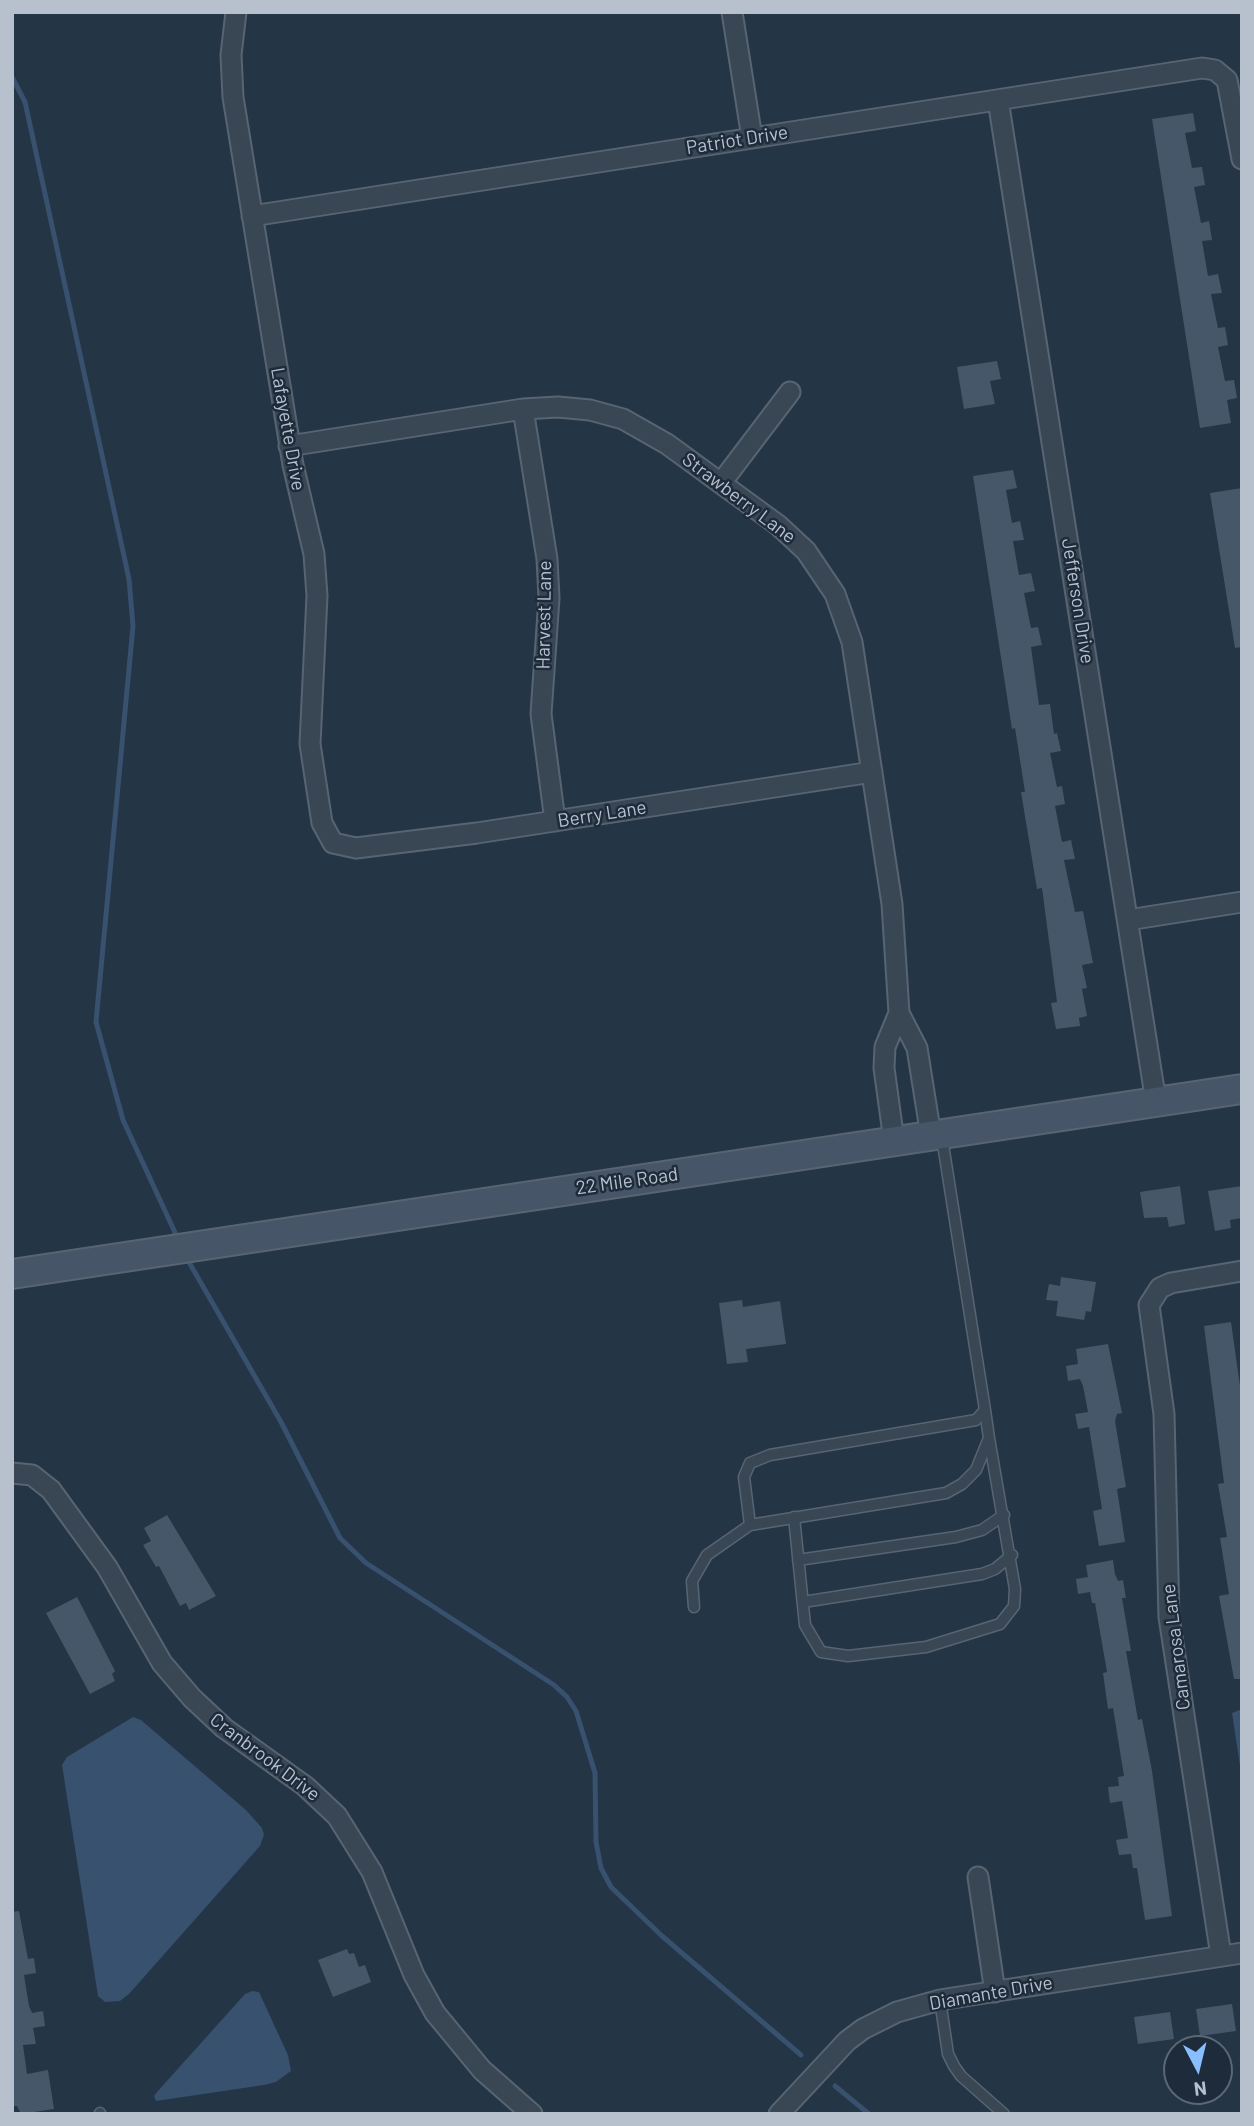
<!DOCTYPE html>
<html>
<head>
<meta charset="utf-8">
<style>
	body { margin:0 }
	#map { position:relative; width:1254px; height:2126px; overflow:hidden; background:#243545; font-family:Barlow,sans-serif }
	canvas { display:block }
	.frame { position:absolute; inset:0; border:14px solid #b7c1ce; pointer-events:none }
	.north { position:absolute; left:1163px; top:2035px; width:70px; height:70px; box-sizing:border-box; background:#1e2b3a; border:2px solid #5b6775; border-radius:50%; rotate:173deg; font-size:19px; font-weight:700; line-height:28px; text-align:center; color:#b7c1ce }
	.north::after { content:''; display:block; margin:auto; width:24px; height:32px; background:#8abfff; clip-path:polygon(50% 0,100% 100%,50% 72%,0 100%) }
</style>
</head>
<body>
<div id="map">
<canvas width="1254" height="2126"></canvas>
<div class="frame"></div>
<div class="north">N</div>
</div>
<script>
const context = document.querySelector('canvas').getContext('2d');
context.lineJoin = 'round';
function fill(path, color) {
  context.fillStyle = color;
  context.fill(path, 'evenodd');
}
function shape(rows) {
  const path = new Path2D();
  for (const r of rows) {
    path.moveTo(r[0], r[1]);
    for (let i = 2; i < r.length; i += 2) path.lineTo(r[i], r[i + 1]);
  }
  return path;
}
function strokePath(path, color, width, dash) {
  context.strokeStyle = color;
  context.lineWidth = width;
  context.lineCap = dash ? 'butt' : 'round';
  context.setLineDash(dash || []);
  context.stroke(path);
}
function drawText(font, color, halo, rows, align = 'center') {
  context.font = font + ' Barlow,sans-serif';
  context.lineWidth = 5;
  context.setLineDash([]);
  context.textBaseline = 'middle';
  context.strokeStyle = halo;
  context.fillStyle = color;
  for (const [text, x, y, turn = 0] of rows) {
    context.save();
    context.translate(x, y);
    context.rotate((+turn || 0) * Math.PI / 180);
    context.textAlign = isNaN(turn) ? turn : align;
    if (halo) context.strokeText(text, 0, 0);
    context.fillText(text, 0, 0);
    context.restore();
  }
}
const water = shape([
	[1242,1709,1242,1779,1232,1713],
	[133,1717,141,1720,246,1810,262,1828,264,1835,260,1846,129,1994,120,2001,105,2002,98,1996,62,1765,67,1757],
	[252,1991,259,1992,288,2055,291,2071,276,2082,264,2085,156,2101,154,2096,157,2092,245,1994]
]);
const stream = shape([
	[12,77,25,102,129,579,133,626,96,1022,123,1120,178,1239],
	[186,1257,281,1422,340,1538,366,1563,554,1685,567,1697,576,1711,595,1773,596,1842,601,1868,611,1887,662,1936,801,2055],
	[835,2086,869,2114]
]);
const building = shape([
	[1193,113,1196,131,1185,133,1192,168,1202,167,1205,185,1194,187,1201,223,1209,221,1212,240,1202,241,1208,276,1218,274,1222,293,1211,294,1218,328,1225,327,1228,345,1218,347,1225,381,1234,380,1237,398,1227,400,1231,423,1200,428,1152,119],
	[997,361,1001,379,990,381,995,404,964,409,957,367],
	[1013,470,1017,488,1006,490,1012,523,1020,521,1024,540,1013,541,1019,575,1031,573,1035,591,1024,593,1031,628,1038,627,1042,645,1031,647,1039,705,1050,704,1054,734,1057,733,1061,751,1050,753,1057,787,1062,786,1065,804,1055,806,1062,842,1071,840,1075,859,1064,860,1075,912,1083,911,1093,963,1082,965,1087,988,1082,989,1087,1016,1079,1018,1080,1026,1056,1029,1051,1003,1057,1002,1042,888,1037,889,1021,792,1025,792,1015,728,1012,729,973,476],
	[1242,488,1242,647,1235,648,1210,493],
	[1180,1186,1185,1224,1169,1227,1167,1217,1144,1218,1140,1192],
	[1242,1186,1242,1218,1230,1220,1231,1228,1215,1231,1208,1191],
	[1061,1277,1096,1282,1091,1312,1086,1311,1084,1320,1056,1316,1058,1301,1046,1300,1049,1284,1060,1286],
	[742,1300,743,1307,780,1301,786,1344,746,1349,748,1362,727,1364,719,1303],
	[1231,1322,1242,1400,1242,1679,1234,1679,1219,1596,1229,1594,1220,1538,1227,1537,1218,1484,1224,1483,1204,1326],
	[1108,1344,1122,1413,1117,1414,1115,1421,1126,1487,1117,1489,1125,1542,1099,1546,1093,1511,1102,1509,1089,1427,1078,1429,1075,1414,1088,1412,1083,1386,1080,1379,1068,1381,1066,1366,1078,1364,1076,1349],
	[167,1515,216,1596,189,1610,186,1603,180,1606,159,1566,156,1567,143,1545,151,1541,144,1528],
	[1113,1560,1115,1574,1118,1581,1123,1580,1126,1598,1122,1598,1131,1651,1126,1651,1138,1720,1142,1719,1152,1771,1172,1916,1145,1920,1137,1868,1133,1868,1131,1854,1119,1855,1116,1840,1128,1838,1122,1801,1110,1803,1108,1787,1119,1786,1118,1777,1124,1776,1113,1708,1108,1709,1103,1673,1107,1672,1095,1603,1092,1603,1090,1592,1078,1594,1076,1579,1088,1577,1086,1565],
	[77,1597,115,1671,112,1674,115,1681,90,1694,46,1613],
	[19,1911,28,1959,34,1958,36,1973,24,1975,29,2006,32,2013,43,2011,45,2026,33,2028,36,2044,23,2045,27,2074,48,2070,54,2109,21,2114,17,2106,14,2106,12,2094,12,1912],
	[347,1949,349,1954,354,1953,359,1967,365,1965,371,1982,333,1997,318,1960],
	[1232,2004,1236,2031,1200,2036,1196,2009],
	[1170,2012,1174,2039,1138,2044,1134,2017]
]);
const lane = shape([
	[794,1517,805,1625,821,1652,848,1656,926,1647,1000,1624,1014,1606,1015,1589,989,1438],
	[750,1525,946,1493,962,1484,976,1470,989,1438,985,1410],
	[798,1560,956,1537,982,1530,1004,1515],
	[803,1602,982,1574,995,1569,1012,1555],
	[694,1607,692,1581,707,1555,750,1525,744,1477,750,1463,770,1455,976,1420,985,1410,942,1138],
	[940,2000,948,2054,954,2066,961,2076,1004,2114],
	[100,2113,100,2114]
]);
const street = shape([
	[236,12,231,55,233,97,293,465,314,554,317,596,310,744,322,823,333,843,356,848,477,833,872,772],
	[732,12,752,138],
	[998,100,1156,1102],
	[252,216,1202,68,1215,70,1227,80,1242,159],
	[523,409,547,559,549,598,541,714,555,821],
	[289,446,523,409,558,407,590,410,623,419,667,444,778,525,806,551,835,594,852,642,892,904,899,1013,885,1047,884,1068,894,1141],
	[721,483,790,392],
	[1128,920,1242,902],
	[899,1013,917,1048,931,1136],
	[12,1473,32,1475,51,1490,107,1567,162,1663,192,1698,224,1728,305,1786,337,1816,372,1872,414,1975,435,2013,482,2070,532,2114],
	[978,1877,995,1992],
	[1221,1956,1169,1617,1164,1414,1149,1305,1160,1288,1171,1283,1242,1271],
	[779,2114,847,2041,863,2029,897,2012,940,2000,1242,1953]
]);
const secondary = shape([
	[12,1274,1242,1089]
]);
const streetNames = [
	["Patriot Drive",737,140,-9],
	["Lafayette Drive",288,429,80],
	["Strawberry Lane",739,498,37],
	["Jefferson Drive",1078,601,81],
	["Harvest Lane",544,615,-89],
	["Berry Lane",602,814,-9],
	["22 Mile Road",627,1181,-8],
	["Camarosa Lane",1176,1647,-97],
	["Cranbrook Drive",265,1757,37],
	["Diamante Drive",991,1993,-10]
];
fill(water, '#37516e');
strokePath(stream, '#37516e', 5);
fill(building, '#465769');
strokePath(lane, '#586472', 13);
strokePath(street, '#586472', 23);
strokePath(secondary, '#586472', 32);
strokePath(lane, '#394654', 10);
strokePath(street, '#394654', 19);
strokePath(secondary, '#475568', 28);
drawText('19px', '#b7c1ce', '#1e2b3a', streetNames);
</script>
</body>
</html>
